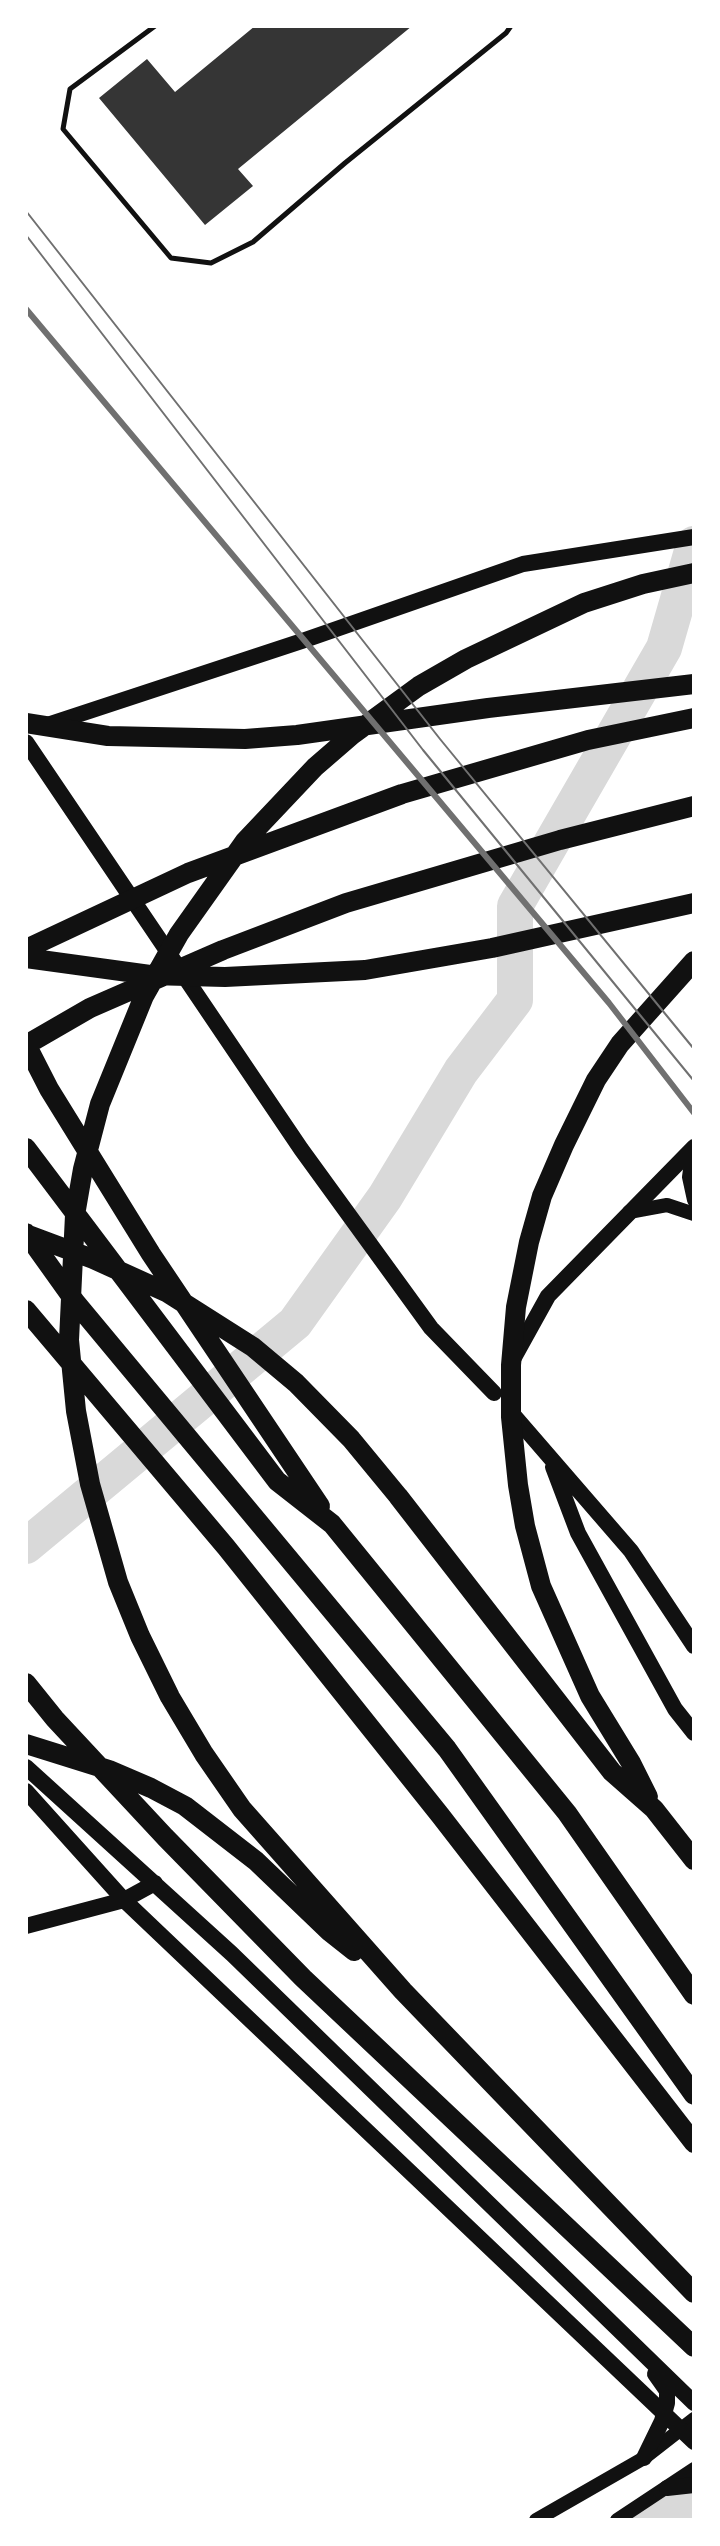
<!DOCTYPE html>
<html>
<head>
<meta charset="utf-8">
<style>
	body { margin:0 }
	#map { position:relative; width:720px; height:2546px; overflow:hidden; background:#fff; font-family:"Times New Roman",serif }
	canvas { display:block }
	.frame { position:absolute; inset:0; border:28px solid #fff; pointer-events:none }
</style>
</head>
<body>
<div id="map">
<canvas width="720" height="2546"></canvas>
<div class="frame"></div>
</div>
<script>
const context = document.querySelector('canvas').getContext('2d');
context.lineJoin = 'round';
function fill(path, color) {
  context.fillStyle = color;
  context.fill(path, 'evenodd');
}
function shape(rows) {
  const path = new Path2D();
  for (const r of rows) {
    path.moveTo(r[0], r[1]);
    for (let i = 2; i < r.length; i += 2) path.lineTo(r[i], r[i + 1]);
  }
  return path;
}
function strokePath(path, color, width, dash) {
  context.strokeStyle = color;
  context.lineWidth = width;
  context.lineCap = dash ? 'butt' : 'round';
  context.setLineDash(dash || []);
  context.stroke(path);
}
const water = shape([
	[694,2476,694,2520,621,2520]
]);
const river = shape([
	[26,1546,295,1323,385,1197,461,1071,515,1000,515,906,664,648,694,544]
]);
const building = shape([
	[255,26,412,26,238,169,253,186,205,225,99,98,147,59,175,92]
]);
const service = shape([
	[155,26,70,89,63,129,171,258,211,263,253,242,345,163,506,33,511,26]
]);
const tertiary = shape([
	[693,1148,689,1177,694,1200],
	[629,1212,667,1205,694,1214],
	[536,2520,644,2458,694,2419],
	[617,2520,694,2469]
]);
const secondary = shape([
	[44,726,302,641,523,564,694,537],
	[26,742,301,1149,431,1328,494,1393],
	[512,1361,548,1296,694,1147],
	[509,1410,631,1551,694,1646],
	[553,1467,578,1533,675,1709,694,1733],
	[26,1767,232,1954,694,2403],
	[26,1791,124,1900,694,2442],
	[26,1926,124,1900,155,1883],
	[644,2458,662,2421,667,2403,667,2391,655,2374],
	[667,2488,694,2485]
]);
const motorway = shape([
	[694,573,643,584,584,603,466,659,419,686,352,735,315,767,245,841,179,934,144,996,100,1104,83,1169,75,1215,69,1340,76,1411,90,1484,118,1582,140,1636,170,1697,204,1754,242,1809,403,1991,694,2293],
	[26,723,108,736,245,739,297,735,488,708,694,684],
	[26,949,188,873,402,794,588,740,694,718],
	[26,958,150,975,225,977,365,970,492,948,694,903],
	[26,1044,49,1089,151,1254,320,1506],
	[26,1045,90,1008,223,950,346,903,560,840,694,806],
	[26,1148,277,1481,332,1524,567,1813,694,1995],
	[26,1233,76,1303,447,1749,694,2095],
	[26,1234,93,1259,168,1293,253,1347,296,1383,351,1439,398,1496,612,1772,654,1809,694,1860],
	[26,1310,226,1547,440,1815,694,2143],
	[26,1683,55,1719,165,1837,303,1978,694,2347],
	[26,1744,109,1770,151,1788,185,1806,256,1861,330,1932,354,1951],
	[648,1797,631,1763,590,1696,541,1586,525,1526,518,1485,511,1417,511,1365,516,1307,529,1242,542,1196,564,1145,596,1080,620,1044,694,961]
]);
const tram = shape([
	[26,211,440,739,694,1049],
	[26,235,423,750,694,1081]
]);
const rail = shape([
	[26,309,609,1003,694,1113]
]);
fill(water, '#d9d9d9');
strokePath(river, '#d9d9d9', 36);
fill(building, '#353535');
strokePath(service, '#111', 5);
strokePath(tertiary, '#111', 14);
strokePath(secondary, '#111', 16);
strokePath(motorway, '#111', 20);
strokePath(tram, '#707070', 2);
strokePath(rail, '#707070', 6);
</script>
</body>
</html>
